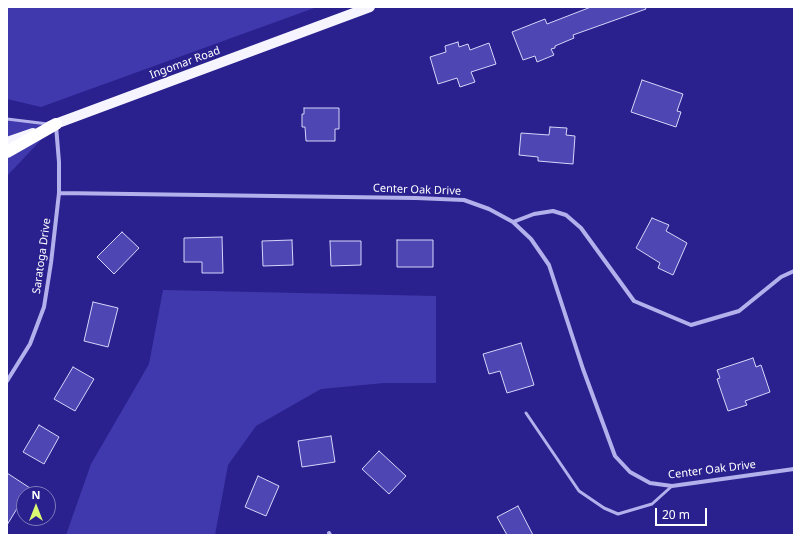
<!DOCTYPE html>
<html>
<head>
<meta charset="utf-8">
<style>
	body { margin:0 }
	#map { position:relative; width:801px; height:542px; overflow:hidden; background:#2a218e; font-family:"Noto Sans",sans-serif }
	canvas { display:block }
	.frame { position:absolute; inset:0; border:8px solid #fff; pointer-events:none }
	.north { position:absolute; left:16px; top:486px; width:40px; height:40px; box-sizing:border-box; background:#2a218e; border:1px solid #7f7abb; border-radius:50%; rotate:0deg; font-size:11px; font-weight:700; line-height:16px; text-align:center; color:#fff }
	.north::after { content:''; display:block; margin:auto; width:14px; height:18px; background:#daf871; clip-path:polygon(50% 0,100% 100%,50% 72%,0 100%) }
	.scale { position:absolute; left:655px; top:508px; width:52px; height:18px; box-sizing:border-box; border:2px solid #fff; border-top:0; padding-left:5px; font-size:12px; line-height:14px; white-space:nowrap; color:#fff; -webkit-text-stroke:3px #2a218e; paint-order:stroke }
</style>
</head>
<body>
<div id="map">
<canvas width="801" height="542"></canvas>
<div class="frame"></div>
<div class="north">N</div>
<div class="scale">20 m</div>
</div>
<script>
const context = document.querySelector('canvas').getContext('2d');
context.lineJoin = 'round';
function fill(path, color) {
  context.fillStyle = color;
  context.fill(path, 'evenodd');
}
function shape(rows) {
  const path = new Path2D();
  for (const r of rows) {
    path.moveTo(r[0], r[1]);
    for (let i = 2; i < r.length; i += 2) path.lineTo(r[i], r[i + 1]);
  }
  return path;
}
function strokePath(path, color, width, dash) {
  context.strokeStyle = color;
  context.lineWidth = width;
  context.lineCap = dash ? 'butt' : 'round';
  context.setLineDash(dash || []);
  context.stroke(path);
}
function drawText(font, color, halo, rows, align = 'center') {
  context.font = font + ' "Noto Sans",sans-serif';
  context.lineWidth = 3;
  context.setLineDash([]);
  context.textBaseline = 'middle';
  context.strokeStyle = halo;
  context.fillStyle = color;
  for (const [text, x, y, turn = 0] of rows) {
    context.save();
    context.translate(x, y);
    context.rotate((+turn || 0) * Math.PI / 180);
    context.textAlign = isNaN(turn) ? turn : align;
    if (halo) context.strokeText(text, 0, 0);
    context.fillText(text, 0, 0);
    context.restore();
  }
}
const green = shape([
	[7,7,317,7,41,107,7,99],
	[7,119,56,124,7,176],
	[163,290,436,296,436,383,384,383,321,389,256,426,228,465,215,535,66,535,91,464,149,364]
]);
const building = shape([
	[591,7,645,7,646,9,573,35,574,38,555,46,555,48,551,49,554,55,537,62,535,56,523,60,512,32,545,19,547,24,591,7],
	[458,42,459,47,468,44,470,50,489,43,496,64,471,72,475,82,460,87,457,78,438,84,430,57,446,52,445,46,458,42],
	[642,80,683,94,677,111,681,112,676,127,631,112,642,80],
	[304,108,339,108,339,129,335,129,335,141,306,141,305,127,302,127,302,114,304,114,304,108],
	[550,127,567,128,566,135,575,136,573,164,538,161,538,157,519,155,521,133,549,135,550,127],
	[652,218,669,225,666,231,687,243,673,275,658,268,660,263,636,248,652,218],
	[122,232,139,248,114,274,97,257,122,232],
	[222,237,223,273,202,273,202,262,184,262,184,238,222,237],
	[292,240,293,265,263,266,262,241,292,240],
	[397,240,433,240,433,267,397,267,397,240],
	[330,241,361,241,361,265,331,266,330,241],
	[93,302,118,308,108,347,84,341,93,302],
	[521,343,534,385,507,393,500,371,489,374,483,354,521,343],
	[753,358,756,367,761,365,770,392,745,401,747,405,728,411,717,379,720,378,717,370,753,358],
	[73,367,94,379,75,411,54,399,73,367],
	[39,425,59,437,44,464,23,452,39,425],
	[331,436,335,462,302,467,298,441,331,436],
	[379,451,406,476,389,494,362,469,379,451],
	[7,473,30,488,26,494,24,494,24,497,7,525,7,473],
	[258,476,279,486,266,516,245,507,258,476],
	[518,506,533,535,507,535,497,517,518,506]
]);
const lane = shape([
	[7,119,48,124],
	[526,413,579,491,604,508,618,514,652,504,672,486]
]);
const street = shape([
	[59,193,416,198,464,200,489,209,513,222,531,239,549,265,583,369,615,456,630,472,650,483,672,486,794,469],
	[513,222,534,214,553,211,566,215,581,228,634,301,691,325,739,311,781,277,794,271],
	[7,381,30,344,44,307,51,263,59,193,59,162,56,126],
	[329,533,330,535]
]);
const primary = shape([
	[50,126,370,7],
	[7,142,33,133]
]);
const highway = shape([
	[7,152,56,124]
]);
const streetNames = [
	["Ingomar Road",185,63,-20],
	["Center Oak Drive",417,190,2],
	["Saratoga Drive",42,256,-82],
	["Center Oak Drive",712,470,-7]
];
fill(green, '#4039ad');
fill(building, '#4d46b3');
strokePath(building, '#d7d5f9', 1);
strokePath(lane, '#b4b0ec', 3);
strokePath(street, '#b4b0ec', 4);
strokePath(primary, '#f6f5ff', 10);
strokePath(highway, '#fff', 12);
drawText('11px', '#fff', '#2a218e', streetNames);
</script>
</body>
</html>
